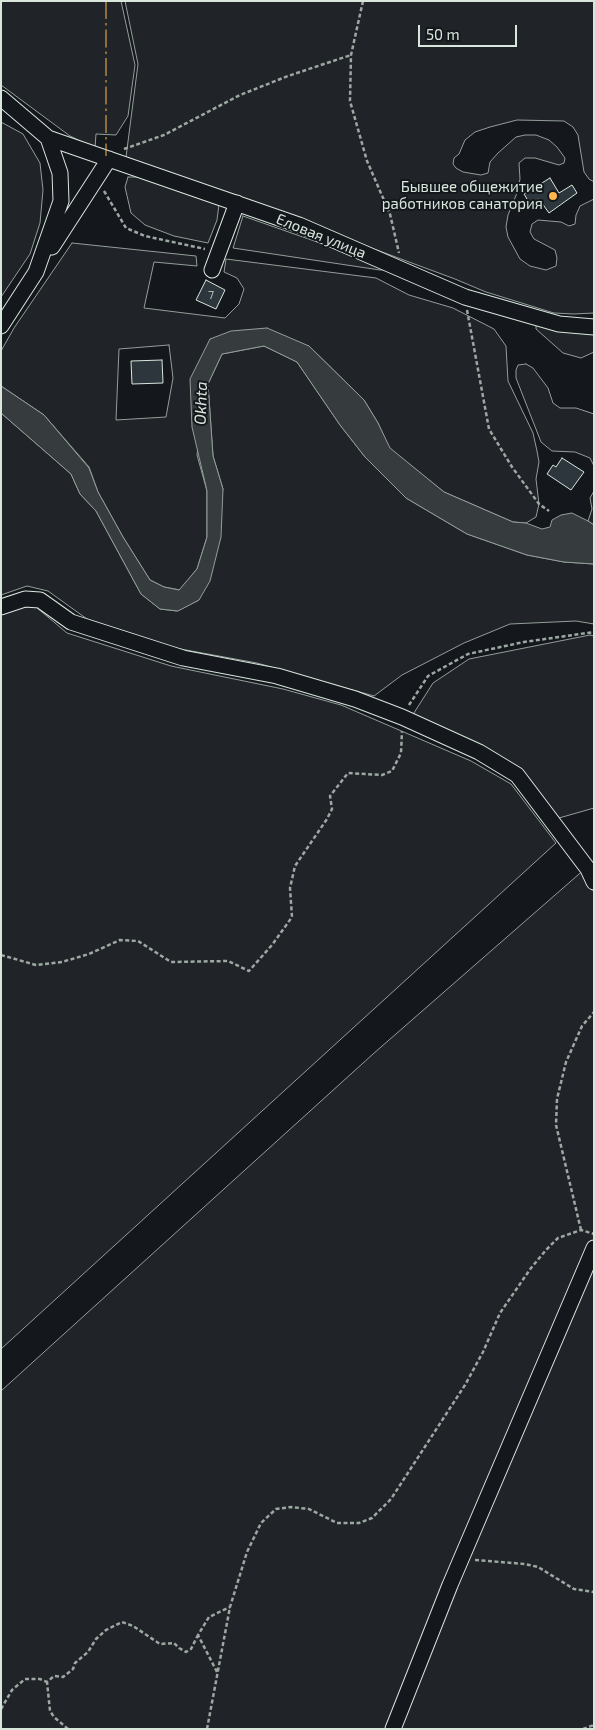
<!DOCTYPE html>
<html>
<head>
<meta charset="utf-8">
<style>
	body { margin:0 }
	#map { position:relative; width:595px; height:1730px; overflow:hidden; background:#14181c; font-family:"Exo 2",sans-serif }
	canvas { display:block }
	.frame { position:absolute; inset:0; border:2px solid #d8e6dc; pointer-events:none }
	.scale { position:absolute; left:418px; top:25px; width:99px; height:22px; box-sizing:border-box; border:2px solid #d8e6dc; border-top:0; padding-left:6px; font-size:15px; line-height:18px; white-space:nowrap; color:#d8e6dc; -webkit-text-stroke:4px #14181c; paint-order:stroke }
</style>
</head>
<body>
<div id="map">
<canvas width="595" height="1730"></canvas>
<div class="frame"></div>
<div class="scale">50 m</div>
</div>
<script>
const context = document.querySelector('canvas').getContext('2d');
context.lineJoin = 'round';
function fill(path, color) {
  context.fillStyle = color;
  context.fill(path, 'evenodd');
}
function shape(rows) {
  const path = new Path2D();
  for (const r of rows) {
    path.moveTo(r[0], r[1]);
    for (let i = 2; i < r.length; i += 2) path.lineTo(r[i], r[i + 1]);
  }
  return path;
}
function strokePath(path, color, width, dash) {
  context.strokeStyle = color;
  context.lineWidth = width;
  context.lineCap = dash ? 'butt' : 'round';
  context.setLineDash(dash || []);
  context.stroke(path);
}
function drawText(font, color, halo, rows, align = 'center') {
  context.font = font + ' "Exo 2",sans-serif';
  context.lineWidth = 4;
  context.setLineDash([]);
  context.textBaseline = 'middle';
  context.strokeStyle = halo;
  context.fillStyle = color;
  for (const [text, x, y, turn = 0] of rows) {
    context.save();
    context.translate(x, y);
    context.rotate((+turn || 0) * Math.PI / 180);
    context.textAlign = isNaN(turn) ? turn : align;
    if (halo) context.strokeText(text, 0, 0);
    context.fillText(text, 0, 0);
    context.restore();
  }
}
const green = shape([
	[1,1,121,1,135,65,128,116,116,135,96,134,95,148,70,136,1,85,1,1],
	[125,1,594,1,594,182,589,179,584,172,578,135,573,127,564,121,517,120,490,127,475,132,465,140,459,154,454,158,453,164,456,168,463,172,481,175,488,173,490,162,498,153,516,137,525,135,536,135,549,140,557,147,565,158,564,163,559,165,535,158,525,158,519,163,520,179,517,193,508,215,506,227,508,237,520,259,530,266,546,270,556,266,557,258,555,250,534,239,530,232,532,224,538,220,561,222,569,226,575,224,576,215,580,206,594,199,594,313,574,314,554,313,486,292,455,279,126,157,138,64,125,1],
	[1,122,23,134,40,163,43,190,40,223,30,254,1,297,1,122],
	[128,177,140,177,219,204,217,220,208,243,174,236,145,225,131,213,125,187,128,177],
	[243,216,394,269,380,270,233,248,243,216],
	[72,243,196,256,197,266,154,262,144,308,225,318,239,304,244,289,237,278,224,272,226,259,376,278,409,295,453,308,494,329,506,346,508,381,533,433,537,451,539,462,536,479,539,504,536,517,526,523,513,522,444,492,389,448,378,423,364,400,309,346,210,339,197,455,207,491,207,537,197,569,180,590,164,587,150,580,123,537,98,492,89,467,44,415,1,386,1,351,14,328,72,243],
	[169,345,173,378,166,417,116,420,119,349,169,345],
	[539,324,594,330,594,352,581,358,563,353,536,329,536,326,539,324],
	[264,346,297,362,340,425,365,457,406,498,467,534,527,555,564,562,594,564,594,624,576,621,510,624,464,643,402,675,374,696,257,663,175,648,87,619,48,591,27,586,1,595,1,413,71,474,80,494,96,511,141,594,160,609,177,611,199,600,223,489,213,456,208,384,222,354,264,346],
	[526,364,533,368,548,388,553,403,560,408,576,408,594,414,594,466,590,458,575,452,552,451,541,442,516,378,516,370,518,365,526,364],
	[594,491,594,525,588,521,592,509,590,498,594,491],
	[22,607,36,607,67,633,171,666,283,689,341,705,471,761,511,784,556,843,1,1349,1,615,22,607],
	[590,635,594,636,594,808,559,818,522,772,412,716,433,683,469,659,590,635],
	[594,861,594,1729,1,1729,1,1391,373,1054,594,861]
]);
const water = shape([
	[267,328,309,346,364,400,378,423,390,448,444,492,513,522,526,523,542,529,550,527,552,520,561,515,572,513,588,521,594,525,594,564,564,562,527,555,467,534,406,498,365,457,340,425,297,362,264,346,222,354,208,384,213,456,223,489,221,537,210,581,199,600,178,611,160,609,141,594,96,511,80,494,71,474,1,413,1,386,44,415,89,468,98,492,123,537,150,580,164,587,179,590,197,569,207,537,207,491,192,427,190,379,210,339,231,331,267,328]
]);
const building = shape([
	[550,178,559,193,572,185,577,193,549,213,539,199,530,204,524,194,550,178],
	[206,280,225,290,216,309,196,300,206,280],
	[162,360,163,383,132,384,131,361,162,360],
	[562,458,584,472,571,490,547,474,553,465,556,467,562,458]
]);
const path = shape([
	[363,1,351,55,350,101,367,161,390,214,399,253],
	[124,149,164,135,240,95,288,76,351,55],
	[104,191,126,228,145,236,205,249],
	[467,310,489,429,512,467,539,504,549,511],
	[409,705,428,676,468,654,524,642,594,632],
	[1,955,36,965,62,962,89,954,120,940,138,941,171,962,228,961,249,971,272,945,292,917,290,888,295,866,327,819,332,809,330,796,348,773,382,775,392,771,401,753,402,731],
	[581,1230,556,1125,557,1099,566,1062,582,1026,594,1012],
	[475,1560,525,1564,538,1567,574,1589,594,1592],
	[217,1672,198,1635,209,1617,230,1607],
	[1,1709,12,1690,25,1679,40,1679,47,1682],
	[68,1729,54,1717,50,1711,47,1682,54,1676,63,1677,73,1669,75,1663,88,1652,96,1639,106,1630,122,1622,133,1626,160,1644,174,1643,179,1648,186,1652,191,1649,198,1635],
	[207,1729,230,1607,247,1552,261,1523,276,1509,291,1507,309,1509,337,1523,359,1523,372,1518,391,1499,465,1385,483,1352,500,1313,531,1268,546,1250,558,1238,581,1230,594,1234],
	[583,1729,594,1725]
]);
const minor = shape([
	[1,98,48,138,60,173,61,201,36,272,1,326],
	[48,138,299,225,465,297,559,324,594,327],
	[52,247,109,159],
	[212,270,237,203],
	[1,607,25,599,40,600,71,622,183,658,277,676,355,699,402,717,479,752,517,775,588,869,594,882],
	[393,1729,450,1585,594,1248]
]);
const power = shape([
	[106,1,106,156]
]);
const markers = [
	[553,196,5,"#ffb74d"]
];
const numberNames = [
	["7",211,295]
];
const poiNames = [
	["Бывшее общежитие",543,187],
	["работников санатория",543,204]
];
const streetNames = [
	["Еловая улица",321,236,22]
];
const waterNames = [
	["Okhta",201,403,-88]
];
fill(green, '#202428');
strokePath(green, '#939e99', 1);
fill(water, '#363b3e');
strokePath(water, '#939e99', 1);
fill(building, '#2c363c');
strokePath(building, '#d8e6dc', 1);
strokePath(minor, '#d8e6dc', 17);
strokePath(path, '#9da8a2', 2.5, [4, 2.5]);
strokePath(minor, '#14181c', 15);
strokePath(power, '#ffb74d', 1, [18, 4, 2.5, 4]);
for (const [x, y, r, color] of markers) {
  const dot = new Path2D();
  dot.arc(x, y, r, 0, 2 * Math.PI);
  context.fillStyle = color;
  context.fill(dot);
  strokePath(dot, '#14181c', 2);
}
drawText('12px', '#adbab4', null, numberNames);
drawText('15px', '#d8e6dc', '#14181c', poiNames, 'right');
drawText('15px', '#d8e6dc', '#14181c', streetNames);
drawText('italic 16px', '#d8e6dc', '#14181c', waterNames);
</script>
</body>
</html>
